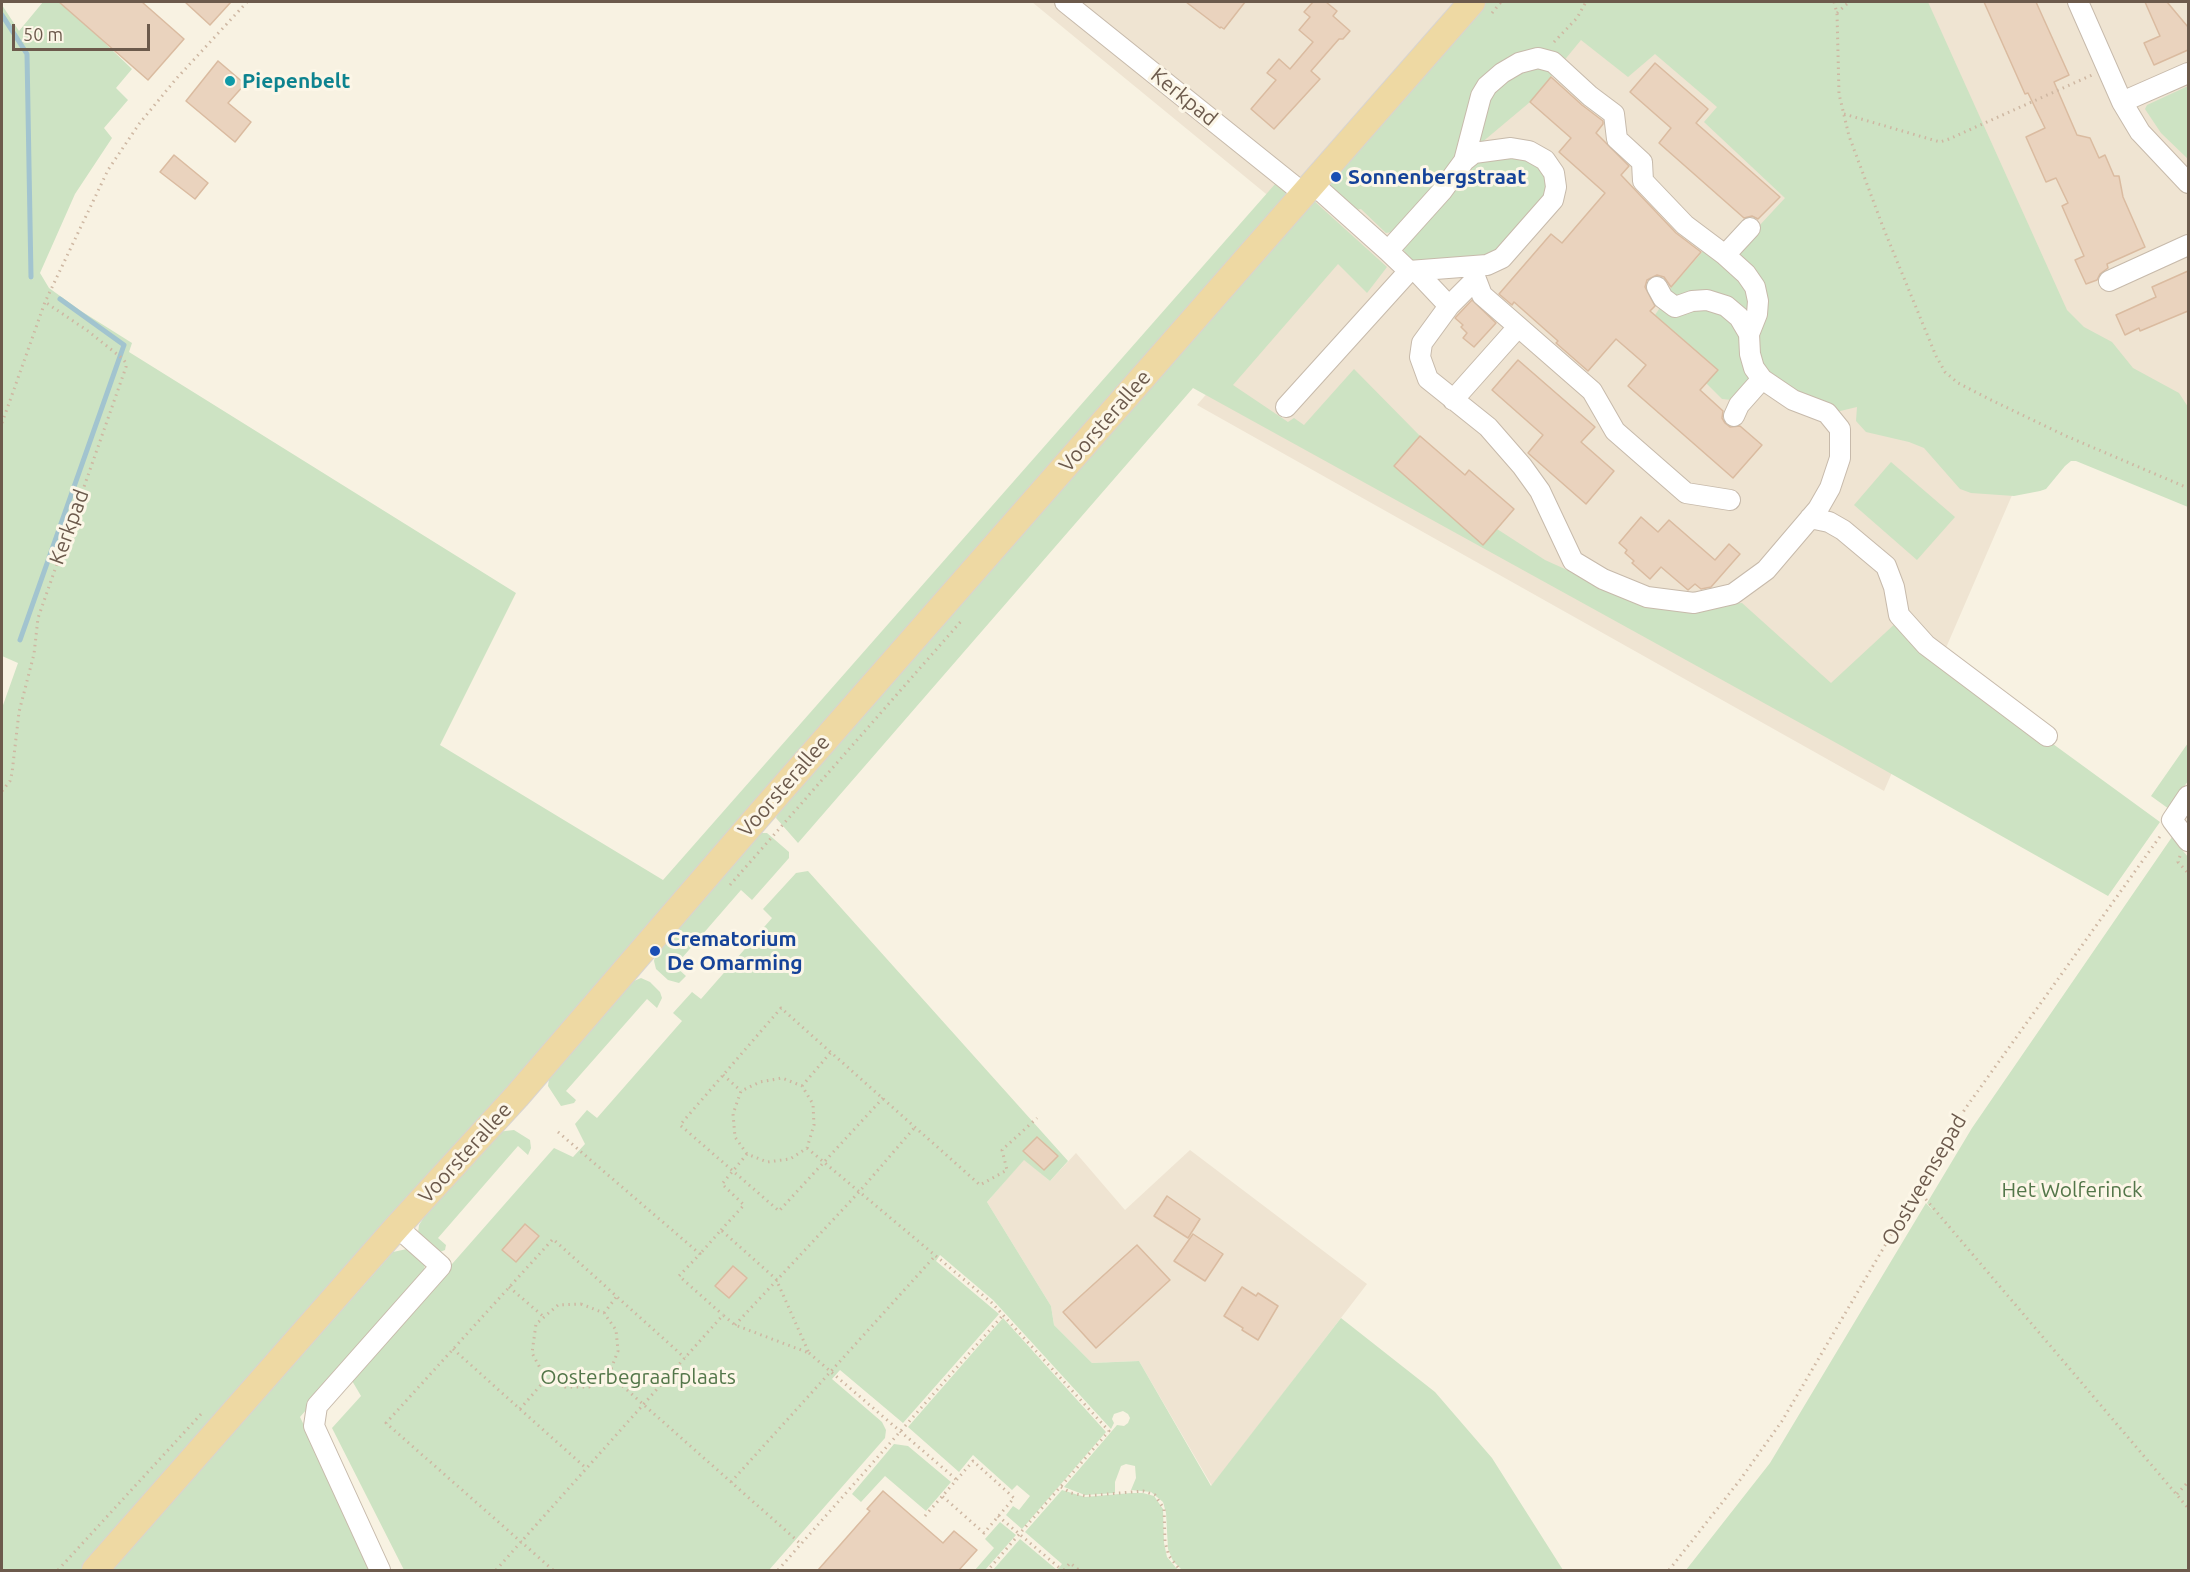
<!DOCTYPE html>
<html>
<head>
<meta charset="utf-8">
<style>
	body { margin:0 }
	#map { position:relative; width:2190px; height:1572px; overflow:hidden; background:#f8f2e2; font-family:Ubuntu,sans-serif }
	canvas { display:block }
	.frame { position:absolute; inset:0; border:3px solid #6c5a4c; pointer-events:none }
	.scale { position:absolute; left:12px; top:24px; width:138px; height:27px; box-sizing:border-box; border:3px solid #6c5a4c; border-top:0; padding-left:8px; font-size:18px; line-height:21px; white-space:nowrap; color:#6c5a4c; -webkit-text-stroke:4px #fcf6e7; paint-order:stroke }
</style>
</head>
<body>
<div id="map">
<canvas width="2190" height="1572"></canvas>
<div class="frame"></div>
<div class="scale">50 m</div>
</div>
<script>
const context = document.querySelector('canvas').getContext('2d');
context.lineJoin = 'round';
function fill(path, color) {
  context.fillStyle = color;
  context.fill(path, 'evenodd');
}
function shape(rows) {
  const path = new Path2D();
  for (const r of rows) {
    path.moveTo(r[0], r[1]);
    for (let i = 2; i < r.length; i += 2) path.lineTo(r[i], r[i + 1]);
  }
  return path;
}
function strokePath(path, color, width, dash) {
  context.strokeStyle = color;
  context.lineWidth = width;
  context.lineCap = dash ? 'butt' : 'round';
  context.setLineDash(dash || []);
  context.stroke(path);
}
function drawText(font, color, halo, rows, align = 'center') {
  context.font = font + ' Ubuntu,sans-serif';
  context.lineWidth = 6;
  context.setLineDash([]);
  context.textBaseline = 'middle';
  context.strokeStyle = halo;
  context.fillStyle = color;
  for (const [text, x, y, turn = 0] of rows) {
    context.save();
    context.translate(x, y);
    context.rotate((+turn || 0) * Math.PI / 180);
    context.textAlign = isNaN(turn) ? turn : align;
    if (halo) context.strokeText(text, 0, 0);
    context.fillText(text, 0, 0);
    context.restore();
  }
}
const residential = shape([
	[1032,2,2188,2,2188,446,2058,389,1884,791,1197,405,1332,248],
	[1190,1150,1367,1284,1212,1486,1139,1361,1092,1363,1054,1325,1051,1306,987,1202,1024,1159,1050,1181,1076,1153,1125,1210]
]);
const green = shape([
	[43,2,62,2,132,69,116,88,128,100,104,128,112,138,75,194,40,273,49,288,81,311,132,343,129,352,516,593,440,745,663,880,1276,183,1288,194,87,1570,2,1570,2,708,18,663,2,656,2,5,19,31],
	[1485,2,1928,2,2067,310,2084,327,2112,342,2133,368,2179,393,2188,407,2188,507,2076,461,2071,461,2065,466,2046,489,2040,491,2014,496,1971,493,1960,489,1924,448,1909,442,1866,432,1856,421,1857,407,1836,412,1797,395,1762,368,1756,349,1762,317,1733,254,1785,198,1704,122,1717,107,1655,54,1628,77,1581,40,1530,102,1474,149,1398,231,1386,233,1361,209,1350,211,1322,186],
	[2188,86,2188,159,2161,133,2145,109,2147,105],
	[1501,156,1521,158,1540,166,1548,178,1544,200,1495,257,1422,264,1409,259,1402,247,1474,165,1486,158],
	[1313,200,1387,267,1367,293,1338,264,1233,385,1288,422,1294,418,1304,425,1354,369,1420,436,1394,466,1483,544,1497,529,1545,560,1607,588,1686,607,1742,603,1831,683,1898,621,1920,647,2160,822,2108,896,1840,745,1193,388,798,843,776,818,779,809],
	[1705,249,1751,290,1750,320,1686,300,1667,292],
	[1703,304,1740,325,1754,376,1732,400,1722,399,1706,383,1717,370,1655,315,1661,306],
	[1891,462,1955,517,1917,560,1854,505],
	[2188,743,2188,781,2169,809,2151,796],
	[759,833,767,833,789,852,789,858,752,900,741,890,675,966,686,976,679,983,668,980,656,969,654,961,656,951],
	[2172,837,2188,857,2188,1570,1686,1570,1770,1463,1926,1203,1935,1213,1927,1203,1972,1128],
	[808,871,1068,1161,1050,1181,1024,1160,987,1202,1051,1306,1054,1325,1092,1363,1139,1361,1211,1486,1341,1318,1435,1392,1492,1458,1563,1570,1182,1570,1173,1561,1168,1549,1166,1513,1163,1502,1151,1492,1131,1490,1136,1478,1135,1466,1126,1464,1121,1466,1115,1482,1115,1493,1085,1495,1064,1487,1117,1425,1124,1426,1128,1423,1130,1418,1128,1414,1123,1411,1114,1414,1112,1419,1114,1423,1111,1429,993,1300,940,1255,936,1261,999,1314,903,1423,840,1370,832,1379,882,1422,886,1430,885,1438,769,1570,404,1570,332,1428,361,1396,351,1379,554,1148,573,1157,585,1144,575,1124,587,1110,597,1118,682,1021,673,1013,692,992,701,999,772,918,763,909,796,873],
	[641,978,650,982,660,992,662,998,657,1008,647,999,566,1091,576,1100,574,1103,561,1106,548,1086,549,1078,629,983],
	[514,1130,530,1140,531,1148,528,1155,518,1146,438,1238,446,1245,445,1250,440,1252,421,1239,418,1233,419,1225,424,1217,497,1132],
	[407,1249,425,1262,424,1275,300,1417,374,1570,111,1570,393,1252],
	[1003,1318,1106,1432,1022,1529,1006,1515,1013,1506,1019,1510,1030,1496,1017,1485,1012,1490,973,1455,959,1472,908,1427],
	[894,1444,908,1446,951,1482,926,1511,885,1476,861,1502,852,1494],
	[1062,1490,1085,1497,1131,1493,1143,1493,1154,1496,1163,1509,1164,1543,1167,1557,1178,1570,993,1570,1020,1539,1057,1570,1062,1564,1025,1532],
	[1000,1522,1016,1535,985,1570,975,1570,994,1548,985,1539]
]);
const stream = shape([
	[2,15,27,54,31,277],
	[20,640,124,345,60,299]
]);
const building = shape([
	[59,2,142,2,184,39,148,80,59,2],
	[185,2,231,2,210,25,185,2],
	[1186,2,1245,2,1224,29,1221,27,1220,28,1186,2],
	[1313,2,1326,2,1337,11,1333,16,1350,31,1343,39,1339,39,1311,71,1320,79,1274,129,1251,109,1276,80,1267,73,1279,59,1290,69,1313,42,1299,30,1310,17,1304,12,1313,2],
	[1984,2,2036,2,2069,75,2054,82,2077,135,2090,138,2099,158,2105,155,2114,176,2119,176,2123,197,2145,247,2107,264,2108,268,2100,274,2097,280,2086,284,2075,260,2084,256,2062,206,2068,203,2056,178,2046,182,2026,137,2045,128,2028,93,2025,94,1984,2],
	[2145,2,2167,2,2188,27,2188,50,2154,65,2144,43,2160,36,2145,2],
	[218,61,245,84,228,103,251,122,235,142,186,101,218,61],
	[1655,63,1708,109,1696,123,1780,197,1758,219,1752,216,1744,218,1659,143,1671,128,1630,92,1655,63],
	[1551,77,1582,105,1603,121,1603,124,1596,133,1629,166,1621,175,1676,233,1701,252,1671,287,1664,277,1657,275,1647,280,1645,287,1655,306,1650,311,1718,370,1700,390,1723,411,1722,418,1725,423,1730,427,1740,426,1762,445,1733,478,1628,386,1646,365,1616,339,1588,371,1556,343,1558,341,1514,302,1512,305,1499,294,1551,234,1562,243,1605,193,1559,152,1571,138,1530,102,1551,77],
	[174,155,208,183,195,199,160,172,174,155],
	[2188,271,2188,311,2140,331,2139,328,2125,335,2116,315,2156,297,2152,287,2188,271],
	[1472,300,1496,323,1474,347,1463,338,1467,333,1461,327,1463,325,1455,318,1472,300],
	[1518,360,1595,427,1581,442,1614,471,1586,504,1528,453,1543,435,1492,390,1518,360],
	[1420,436,1465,475,1469,470,1514,509,1483,545,1394,466,1420,436],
	[1641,517,1658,532,1669,520,1715,560,1729,544,1740,554,1711,587,1701,589,1695,584,1688,590,1661,567,1650,579,1632,563,1634,561,1625,553,1627,550,1619,543,1641,517],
	[1037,1137,1058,1156,1044,1170,1023,1151,1037,1137],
	[1167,1196,1200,1219,1188,1238,1154,1216,1167,1196],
	[525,1224,539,1236,516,1262,502,1250,525,1224],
	[1193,1234,1223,1254,1205,1281,1174,1261,1193,1234],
	[1137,1245,1170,1280,1096,1348,1063,1312,1137,1245],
	[733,1266,747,1278,729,1298,715,1286,733,1266],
	[1242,1287,1256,1296,1258,1293,1278,1306,1258,1340,1242,1330,1243,1328,1224,1316,1242,1287],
	[883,1491,943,1543,954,1531,977,1550,959,1570,818,1570,870,1511,867,1509,883,1491]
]);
const path = shape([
	[1834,2,1837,13,1839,94,1849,136,1883,227,1936,356,1945,372,1958,383,1989,399,2066,436,2188,488],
	[1492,13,1501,2],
	[1837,13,1849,2],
	[1554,42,1577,18,1586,2],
	[1844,114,1940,142,1949,139,2092,75],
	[2,423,45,302,108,170,139,124,176,79,247,2],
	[2,791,10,781,12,773,19,712,34,654,38,618,126,367,126,363,123,359,88,331,45,302],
	[2180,856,2178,862,2188,873],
	[730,885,963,619],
	[723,1075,741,1091],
	[802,1086,831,1052],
	[883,1098,779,1211,680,1125,781,1008,980,1185,1007,1170,1002,1150,1037,1118],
	[558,1132,700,1254,679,1276,723,1315],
	[807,1148,992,1303,1109,1431,988,1570],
	[1918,1190,2188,1508],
	[721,1230,744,1205,722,1184,747,1154,767,1162,790,1159,807,1148,814,1125,813,1104,802,1086,782,1078,760,1082,741,1091,733,1114,735,1137,747,1154],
	[509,1287,544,1317],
	[581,1304,604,1313,616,1330,618,1351,609,1374,589,1387,565,1387,546,1379,532,1353,536,1324,558,1305,581,1304],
	[604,1313,617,1296],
	[735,1325,859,1192,915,1127],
	[453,1349,586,1468],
	[809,1353,957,1480],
	[609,1374,801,1544],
	[520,1409,546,1379],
	[731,1482,935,1256],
	[1061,1487,1071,1493,1085,1496,1143,1491,1155,1495,1164,1509,1165,1542,1169,1556,1180,1570],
	[2177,1494,2188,1482],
	[925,1516,973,1461,1014,1498,984,1533,942,1496],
	[998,1516,1062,1570],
	[58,1570,202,1413],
	[496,1570,723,1315,735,1325,809,1353,776,1279,721,1230,700,1254],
	[553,1570,386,1423,553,1239,685,1358],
	[778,1570,1003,1315],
	[1064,1570,1070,1563,1079,1570],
	[1669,1570,1740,1480,1782,1421,1965,1109,2161,835]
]);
const minor = shape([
	[1065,2,1303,193],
	[2078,2,2122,102,2140,132,2188,183],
	[2122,102,2188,73],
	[1464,161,1481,96,1487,86,1502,73,1519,63,1538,58,1553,62,1590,96,1614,114,1617,139,1642,162,1643,181,1685,225,1725,255,1746,274,1755,287,1758,301,1757,314,1749,334,1750,354,1754,368,1762,379,1793,400,1827,413,1840,429,1840,458,1830,488,1818,509,1766,570,1733,594,1694,603,1647,597,1603,579,1573,561,1540,491,1522,466,1488,427,1428,379,1420,357,1422,343,1449,306,1476,279],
	[1312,183,1388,251,1442,191,1464,161,1474,153,1511,148,1529,151,1545,160,1554,173,1556,187,1553,200,1502,258,1487,265,1409,271,1388,251],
	[1725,255,1750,228],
	[1472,269,1482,295,1592,391,1615,431,1686,493,1730,500],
	[1416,271,1449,306],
	[2109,281,2188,245],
	[1657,287,1663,298,1675,307,1692,301,1707,300,1726,306,1739,317,1749,334],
	[1453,400,1518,327],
	[1286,407,1409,271],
	[1734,416,1739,405,1762,379],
	[1810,518,1829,522,1843,530,1886,566,1894,587,1899,615,1926,645,2047,736],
	[2188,796,2172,820,2188,841],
	[380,1570,314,1426,317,1406,441,1266,397,1227]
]);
const major = shape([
	[95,1570,397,1227,517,1096,761,813,1472,2]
]);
const markers = [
	[230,81,6,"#0f9aa8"],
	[1336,177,6,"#1a4fb4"],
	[655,951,6,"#1a4fb4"]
];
const cultureNames = [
	["Piepenbelt",242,81]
];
const streetNames = [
	["Kerkpad",1184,97,39],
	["Voorsterallee",1105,421,-49],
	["Kerkpad",69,527,-70],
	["Voorsterallee",784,786,-49],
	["Voorsterallee",465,1153,-48],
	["Oostveensepad",1924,1180,-60]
];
const transitNames = [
	["Sonnenbergstraat",1348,177],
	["Crematorium",667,939],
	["De Omarming",667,963]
];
const parkNames = [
	["Het Wolferinck",2072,1190],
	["Oosterbegraafplaats",638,1377]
];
fill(residential, '#efe4d2');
fill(green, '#cde3c3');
strokePath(stream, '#a2c4cf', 5);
fill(building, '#ead3be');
strokePath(building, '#dabba0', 1.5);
strokePath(minor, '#c7baab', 22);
strokePath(major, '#d9d4d0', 28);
strokePath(path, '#ceb7a2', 3, [1.5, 4.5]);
strokePath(minor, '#fff', 20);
strokePath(major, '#eed9a3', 26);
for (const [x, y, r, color] of markers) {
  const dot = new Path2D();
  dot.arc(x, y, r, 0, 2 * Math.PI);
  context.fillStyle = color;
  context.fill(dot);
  strokePath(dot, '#fcf6e7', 2);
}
drawText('bold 21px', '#0d838f', '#fcf6e7', cultureNames, 'left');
drawText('21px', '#6c5a4c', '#fcf6e7', streetNames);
drawText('bold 21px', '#164399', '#fcf6e7', transitNames, 'left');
drawText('21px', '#537649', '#fcf6e7', parkNames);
</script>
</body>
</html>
